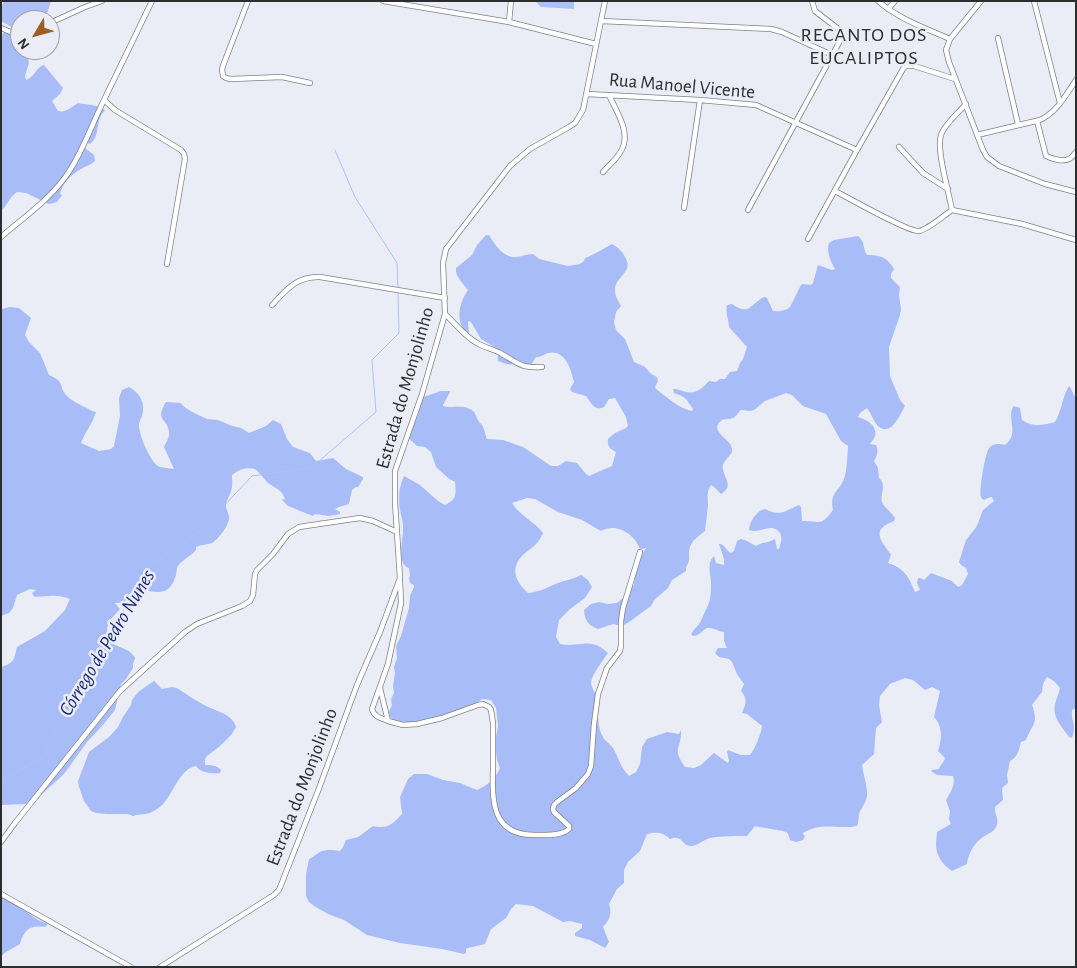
<!DOCTYPE html>
<meta charset="utf-8">
<style>
body{margin:0}
#map{position:relative;width:1077px;height:968px;overflow:hidden;background:#eaedf5;font-family:"Alegreya Sans",sans-serif}
canvas{display:block}
.frame{position:absolute;inset:0;border:2px solid #2b2d2f;pointer-events:none}
.north{position:absolute;left:10px;top:10px;width:50px;height:50px;box-sizing:border-box;background:#eaedf5;border:1px solid #9ea0a6;border-radius:50%;rotate:233deg;font-size:14px;font-weight:700;line-height:20px;text-align:center;color:#2b2d2f}
.north::after{content:'';display:block;margin:auto;width:18px;height:22px;background:#9c5e24;clip-path:polygon(50% 0,100% 100%,50% 72%,0 100%)}
</style>
<div id="map">
<canvas width="1077" height="968"></canvas>
<div class="frame"></div>
<div class="north">N</div>
</div>
<script>
const ctx = document.querySelector('canvas').getContext('2d');
ctx.lineJoin = 'round';
function fillPath(path, color) { ctx.fillStyle = color; ctx.fill(path, 'evenodd'); }
function stroke(path, color, width, dash) { ctx.strokeStyle = color; ctx.lineWidth = width; ctx.lineCap = dash ? 'butt' : 'round'; ctx.setLineDash(dash || []); ctx.stroke(path); }
function write(font, color, halo, rows, align = 'center') {
  ctx.font = font + ' "Alegreya Sans",sans-serif'; ctx.lineWidth = 5; ctx.setLineDash([]); ctx.textBaseline = 'middle'; ctx.strokeStyle = halo; ctx.fillStyle = color; for (const [text, x, y, turn = 0] of rows) {
    ctx.save(); ctx.translate(x, y); ctx.rotate((+turn || 0) * Math.PI / 180); ctx.textAlign = isNaN(turn) ? turn : align; if (halo) ctx.strokeText(text, 0, 0); ctx.fillText(text, 0, 0); ctx.restore();
  }
}
fillPath(new Path2D(`
 M8,28L20,38V50H26L29,63L25,76L26,80C35,77 36,67 44,65L63,88L60,94L52,101L58,111C65,113 72,107 78,103C86,105 98,104 105,110C102,114 100,117 99,121C97,130 97,139 90,144L84,142L86,149L94,155L95,161C91,165 86,166 81,169C72,174 62,183 60,194L62,195L57,202L49,204L26,193L17,192C9,198 8,204 1,211V36Z
 M486,235H489C494,243 501,255 512,257C519,258 526,254 533,254L539,259L568,266L580,264L584,261L585,258C594,255 604,248 612,244C619,248 623,252 626,259C633,273 614,277 615,291C615,296 619,302 621,306L616,312L614,322L616,330L625,339L634,362L645,367L651,374L657,377L658,381L655,387L656,389C667,397 679,409 692,411L693,409C687,400 685,396 674,393L673,389C679,389 681,391 686,392C696,394 703,388 709,381L716,382L720,379H725L730,372L737,371L740,363L743,359L747,347L729,327C729,320 725,312 727,305L732,304C750,316 749,305 764,297L767,298L773,311C778,312 786,311 790,307L801,285L803,284L811,285L813,283L818,265L832,270L835,269C831,262 826,252 829,243L834,240L858,236C866,243 862,247 867,255C880,255 887,257 894,269L891,274V278L900,287L899,295L901,309L900,315L889,347L890,376L900,400L905,406C900,415 890,439 877,425C873,420 871,413 867,408L860,413L858,417C866,419 878,426 875,436C874,439 872,441 870,444L876,445C879,451 877,456 874,461L878,468L879,478C887,485 880,493 882,502C882,505 892,513 895,518L894,521C870,530 881,540 891,555L888,563C904,568 909,577 915,592L920,590L917,583L918,578H920L924,580L931,573L952,581L958,587L962,585L968,574L966,568L961,565L959,562L966,540L977,526L983,510L994,501L992,497L988,498L984,500C983,499 982,499 981,497C979,491 985,451 990,447C994,443 1000,444 1005,445C1021,433 1005,417 1014,406L1020,408L1022,420C1034,428 1042,425 1055,422C1062,411 1062,397 1069,386L1070,387L1076,399V708L1072,710C1071,722 1077,724 1072,738L1069,737C1062,727 1052,717 1055,704C1056,699 1059,694 1060,688L1054,681L1047,677L1043,684L1042,692L1032,705C1039,724 1032,724 1026,740L1021,742C1019,750 1018,757 1010,761L1007,775L1008,783L1002,788L1003,800L995,807C994,814 1000,820 996,827C994,832 987,834 983,837C974,843 968,854 967,864L952,871C943,865 936,856 936,844C936,840 937,836 937,832L951,824L949,819L950,811L946,800C950,793 956,785 953,776L937,775L931,771L932,770L939,769C941,764 944,762 945,758L938,751C942,740 943,726 934,717L940,691L932,687L925,690L913,680L905,678L890,684L880,696L879,705L882,722L876,728L874,754L862,765C863,774 868,787 867,796C866,803 861,808 859,814C858,819 859,822 857,826C837,830 823,821 803,833V834L805,836L803,840L796,842L790,840C789,837 789,834 786,832C782,830 762,828 755,826L747,836C735,836 721,836 710,838C703,840 697,846 691,846C681,846 683,834 670,839C662,832 657,832 647,834L640,851L628,862L624,870V883L617,889L609,904C612,914 610,919 603,927L609,942L605,948L590,940L575,936V933L582,928V924L570,921L563,922L533,906L516,904L511,909L506,918L491,929L485,944L468,948L466,949V953L464,954L442,949L400,943L367,935L344,920L328,914L314,906L309,902L306,896V874L309,859C314,857 316,854 320,852C326,849 334,850 340,851L343,847L346,840L358,837L373,826C387,829 392,825 402,814L400,797L408,779L414,774H427L443,780L460,783L477,790C488,785 495,779 500,768L497,760L495,743L498,726L496,708L491,700L482,699L475,704L439,720L430,718L417,723L396,721L391,718L389,712L392,705L391,699L394,693L393,686L395,673L394,667L397,658L396,646L401,636L409,608L410,596L414,587V585L410,583L409,578L410,576L409,568C395,564 404,538 403,527C403,523 402,519 401,515C398,501 398,489 404,476L420,485L438,501L445,505C457,499 456,495 455,482L448,478L436,467L431,452L425,447L417,446L405,435C417,422 419,416 421,398L441,391H450V392L443,405V406C450,408 457,406 464,407C475,410 474,412 478,420C479,423 482,424 483,427C485,431 485,435 487,439L503,440L523,447L551,466H558L566,461L577,463L586,474L589,476L612,466L616,452C610,449 607,446 608,439L615,433L626,428L628,426L626,417L615,398L609,399L604,407C594,412 591,402 586,396L572,392L570,389L574,382C571,369 565,349 548,353C543,355 541,357 536,357L531,365L516,362C510,367 505,363 498,361C497,356 500,353 498,349L481,339L471,322L469,321L468,322L469,335C454,323 459,303 468,290C463,283 455,277 456,268L472,255L477,245ZM786,393L792,395L803,406L826,414L841,441L848,446V449C847,457 847,474 843,481C837,494 830,492 833,510C820,528 820,520 802,521L801,507L799,505C784,511 781,517 765,509C756,511 750,521 749,530C759,534 769,524 777,530C784,535 781,542 779,549H777L775,539C768,543 762,542 756,546L747,541L741,539L737,541L734,551L731,553C726,551 726,546 721,544H719L724,559V565L716,563L714,556C706,564 711,573 711,583C711,588 711,594 710,599C710,602 702,618 701,621C698,626 694,629 691,634L693,636C702,635 701,630 707,628C713,627 718,632 724,632V641L727,648H718L715,653L719,657L729,659L732,662L737,674L744,684L741,691C748,700 746,703 742,713L747,714L762,726C762,732 754,751 750,755H741L728,750L727,752L729,761L728,763L714,753L701,765L694,768L685,767C671,747 682,749 681,730L679,734L667,732L647,739L642,747L640,764L636,772L629,776C620,767 619,758 613,748C610,744 605,741 603,737C597,728 597,708 599,697C595,693 591,688 591,682C592,675 603,660 608,653C589,636 581,648 560,644L556,637L559,620L570,609L585,598L592,587L588,580L581,575C574,579 566,580 558,583C548,587 540,592 528,593C517,583 509,570 522,556C531,547 537,547 543,533C534,521 520,516 512,503L527,498L535,499L558,512L582,520L601,531C616,522 635,534 640,549L646,548L643,553L636,559L634,585L624,597L617,603L608,604L599,602L591,604L584,610C585,621 588,625 598,629L613,624L622,626L629,622L651,606L655,599L668,588L672,580L686,571V567C692,559 687,554 690,547C693,539 699,536 705,531C706,523 707,514 708,505C708,498 706,492 711,485L713,486L721,494C736,485 721,476 723,465C724,461 730,456 732,452C732,448 732,448 730,444C726,438 710,429 721,421C724,418 729,420 733,418C736,417 738,412 741,410L750,411L754,410L765,401Z
 M10,307L19,308L31,318L25,335L29,342L40,353L49,375C66,382 58,387 67,396C74,403 84,406 92,411L96,412C93,423 85,432 81,443L99,451L111,449L114,446L120,416L119,398L122,390L129,387C140,393 146,403 142,416C141,418 139,422 139,424C138,433 150,461 158,466C162,468 169,468 174,469L164,447C166,442 170,437 169,432C168,418 154,421 166,402L180,403L186,408L194,413L207,419L218,420L232,426L241,428L249,433L266,426L273,420L281,424L287,439L293,447L310,453L316,461L333,458L346,469L363,477V479L358,487H356L352,490L349,504L339,507L335,509L340,512V514L329,516L315,514L313,516L288,506L282,500L285,499C282,489 274,488 267,482C263,478 260,473 255,469C245,467 240,469 232,475C232,480 233,486 231,491C230,496 226,500 226,506C226,510 229,513 229,517C230,524 218,540 212,543C207,545 202,544 196,547V550C191,556 182,560 178,566C176,569 177,574 175,578C169,595 159,593 143,590L133,602L115,603L120,609L111,619L107,628L108,636L113,644L129,651L134,656L135,658L133,664V668L126,679L121,684L115,710L102,726L87,742L64,774L42,794L33,801L26,804L1,805V667C14,663 14,660 17,647L45,631L65,610L70,599C59,594 47,596 35,597L33,595L32,593L36,590L30,589L17,595L13,608L9,613L1,616V309Z
 M154,681L162,689L172,687L177,688C186,694 195,700 204,705C215,711 232,713 236,727L232,734L220,746L207,756L205,759V765C211,765 216,765 221,770L220,773C211,774 201,773 196,766C180,768 172,796 162,805C158,809 150,814 144,814C139,815 138,814 133,816L128,814H107L96,813L91,811L84,801L79,787L78,781L89,752L109,737L118,727L123,717L131,705L132,700L138,692Z
 M1,894L38,920L48,924L45,927C30,925 24,929 20,944L6,952L1,956Z`), '#a8bcf7');
fillPath(new Path2D(`
 M4,1H51L47,14L40,20H20V32L1,21V8Z
 M535,1H574V9L541,7Z`), '#acc1fc');
stroke(new Path2D(`
 M335,150L355,197L397,263L398,289
 M1,781L43,757L89,668L150,566L200,531L252,476L311,468L376,412L372,360L399,333L398,293`), '#acc1fc', 1);
const street = new Path2D(`
 M152,1L104,100L115,110L181,150L184,154L185,159L167,264
 M248,1L224,63L222,69L223,76L226,78L231,79L282,77L310,83
 M383,1L509,22L596,44
 M878,1C899,19 925,28 950,39L981,1
 M1034,1L1060,103
 M888,9L895,1
 M602,21L771,29L782,32L832,55
 M509,22L511,1
 M50,23L85,7L102,1
 M1,28L13,33L20,34
 M998,38L1018,124
 M950,39L946,50L949,62L983,150L987,157L999,166L1045,184L1076,192
 M587,94L700,100L756,105L857,150
 M1037,121L1046,156C1052,159 1063,162 1069,159C1072,158 1074,154 1076,152
 M977,135L1040,120C1057,112 1066,95 1076,80
 M899,147L923,173L948,189
 M603,172C609,165 617,159 621,151C632,133 616,111 609,95
 M835,191C847,197 910,233 919,231C929,229 943,216 952,210
 M684,208L700,100
 M748,210L841,39L842,35L841,31L815,11L812,1
 M952,210L1022,224L1076,240
 M952,210C949,193 936,149 941,135C944,125 959,112 966,104
 M1,237C23,218 49,200 66,176C82,154 92,124 104,100
 M808,239L857,150L903,69L906,66H914L955,79
 M272,305C286,290 297,276 320,277L445,298
 M445,314C455,323 464,336 477,343C485,348 494,349 502,354C519,364 521,368 542,367
 M380,688L388,721L403,725L417,724L442,718L478,705L483,704L489,707L491,710L493,723C493,738 493,754 493,769C492,802 492,836 536,835C545,835 562,836 569,829V826L554,812L553,809L554,805L557,802L576,788L588,774L591,766L594,724L598,694L607,668L620,651L621,645V621L623,608L640,552
 M388,721C381,718 374,717 372,709L388,664L401,603L400,581
 M1,842L15,823L120,691L185,632L197,624L242,606L250,601L253,595L255,574L257,570L273,554L288,534L299,527L360,518L373,521L397,532
 M1,894L131,967
 M160,967L274,895L279,890L318,791L357,685L380,632L400,578L395,502V471L422,394L445,314L443,263L446,249L510,166L530,149L569,127L575,123L583,110L605,1`);
stroke(street, '#7e8188', 6);
stroke(street, '#fff', 4.5);
write('19px', '#2b2d2f', '#eaedf5', [
 ["Rua Manoel Vicente",682,86,5],
 ["Estrada do Monjolinho",405,388,-74],
 ["Estrada do Monjolinho",302,787,-69]
]);
ctx.letterSpacing = '1px';
write('20px', '#2b2d2f', '#eaedf5', [
 ["RECANTO DOS",864,35],
 ["EUCALIPTOS",864,58]
]);
ctx.letterSpacing = '0px';
write('italic 20px', '#1b297a', '#eaedf5', [
 ["Córrego de Pedro Nunes",107,643,-59]
]);
</script>
